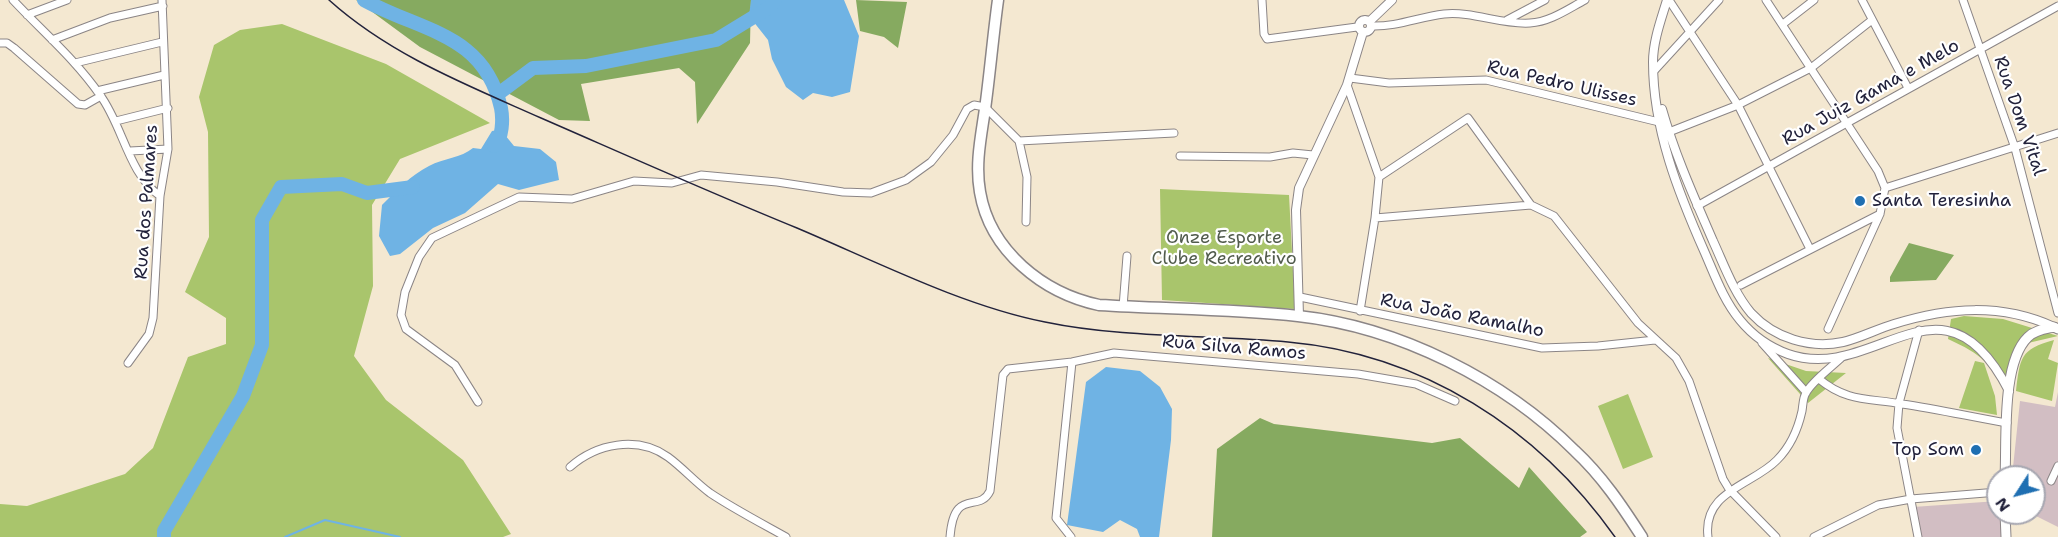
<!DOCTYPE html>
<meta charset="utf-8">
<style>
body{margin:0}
#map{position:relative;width:2058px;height:537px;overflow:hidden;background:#f4e8d1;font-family:"Shantell Sans",sans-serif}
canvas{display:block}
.north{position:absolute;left:1986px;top:465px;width:60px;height:60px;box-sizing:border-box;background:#fff;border:2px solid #a7a7b1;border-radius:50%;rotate:234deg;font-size:16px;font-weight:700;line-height:24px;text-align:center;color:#22223b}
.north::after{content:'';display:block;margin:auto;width:21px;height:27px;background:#1f6fb2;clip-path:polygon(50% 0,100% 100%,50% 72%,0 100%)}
</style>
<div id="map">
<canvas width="2058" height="537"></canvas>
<div class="north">N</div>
</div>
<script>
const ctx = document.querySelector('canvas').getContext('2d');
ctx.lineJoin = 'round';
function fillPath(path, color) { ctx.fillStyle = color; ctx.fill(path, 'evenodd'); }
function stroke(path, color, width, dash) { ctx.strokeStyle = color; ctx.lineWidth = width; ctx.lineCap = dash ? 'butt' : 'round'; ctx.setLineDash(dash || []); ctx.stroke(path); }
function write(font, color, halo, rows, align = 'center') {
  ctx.font = font + ' "Shantell Sans",sans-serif'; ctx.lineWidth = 4.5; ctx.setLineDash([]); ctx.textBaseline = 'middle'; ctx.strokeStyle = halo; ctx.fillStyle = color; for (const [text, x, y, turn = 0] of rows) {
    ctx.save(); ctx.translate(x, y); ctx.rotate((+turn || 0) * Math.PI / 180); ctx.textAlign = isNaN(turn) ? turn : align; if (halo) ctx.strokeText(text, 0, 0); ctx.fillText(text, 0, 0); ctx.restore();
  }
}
fillPath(new Path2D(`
 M2058,392V527L2030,513H2034V477H2012L2020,401L2055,407Z
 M1998,501V513H2006L2008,537H1918L1913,507Z`), '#d2bec3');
fillPath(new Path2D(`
 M282,24L386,64L490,123L400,159L372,205L373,286L354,356L386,400L463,460L511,534L503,537H0V504L27,506L125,474L153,448L188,357L226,344V318L185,292L209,237L208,132L199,97L214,45L240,30Z
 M1160,189L1289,195L1295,309L1162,300Z
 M1964,316L2003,319L2058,336L2028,343L2019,356L2010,394C1989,363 1983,355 1948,339L1951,319Z
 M2054,340L2048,359L2058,363L2052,401L2016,391C2020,358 2020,349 2054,340Z
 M1768,358L1806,371L1846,373L1808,403Z
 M1975,361L1984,363L1995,396L1997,415L1959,408Z
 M1628,394L1653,457L1623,469L1598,406Z`), '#a9c56c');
fillPath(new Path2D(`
 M356,0H751L750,43L697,124L695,82L679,68L581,84L590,121L559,120L420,47Z
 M856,0L907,2L898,48L884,37L860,31Z
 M1909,243L1954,255L1936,280L1890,282V277Z
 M1260,418L1274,424L1432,443L1460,438L1519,488L1529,467L1587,532L1580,537H1212L1217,449Z`), '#86aa60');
fillPath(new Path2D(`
 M751,0H844L859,36L850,92L832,97L813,93L803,100L786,87L772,59L768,40L749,16Z
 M505,129V135L514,146L540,149L556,162L559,180L519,190L498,184L465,213L433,228L400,254L390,256L379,236L382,205C396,191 411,175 429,166C444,158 461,158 473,148L481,149L492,131Z
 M1106,367L1140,371L1160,387L1172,409L1171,440L1159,537H1140L1137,529L1120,520L1103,532L1067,525L1086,382Z`), '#6fb3e4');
stroke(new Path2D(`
 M285,537L325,520L400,537`), '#6fb3e4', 2);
stroke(new Path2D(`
 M364,0C422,32 484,33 501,108C503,118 503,139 494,146
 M498,94L533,68L586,66L716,40L770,7L775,0
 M164,537V531L243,396L262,345V220L281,187L342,184L367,193L413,187`), '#6fb3e4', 14);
const minor = new Path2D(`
 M13,0C42,31 75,59 100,95C123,126 128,173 160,196
 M1262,0L1264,34L1267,39L1357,27
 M1669,0L1738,105L1810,249
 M1766,0L1878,171L1885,188
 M1862,0L1908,88
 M1963,0L2015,148L2058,313
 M27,15L67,0
 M1507,20L1545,0
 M1783,24L1814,0
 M1371,26C1397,27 1419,17 1444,14C1473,11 1501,25 1530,23C1550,22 1568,9 1585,0
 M52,40L110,18L163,6
 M0,43H7L14,48L78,104L85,105L101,96
 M75,63L162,42
 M1654,71L1719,0
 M1350,78L1389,83L1486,80L1659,122
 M1347,85L1379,177L1375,218L1360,311
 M97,91L164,75
 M116,121L168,108
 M1669,132L1738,105L1811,68L1872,20
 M1019,141L1174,133
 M130,151L168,149
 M1180,156L1270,157L1293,153L1313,155
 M1379,177L1468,118L1531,205L1554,216L1638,323L1676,358L1689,381L1723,479L1729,489L1776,537
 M1885,188L2058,133
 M1697,206L2058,6
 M1375,218L1531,205
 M1741,285L1880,214
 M1300,297L1542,348L1598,346L1655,340
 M1123,307L1127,256
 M1828,329L1880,214L1885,188
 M1762,343L1806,392
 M128,363L149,334L153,318L160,196L168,149L162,0
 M1819,379C1847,402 1868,398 1902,404C1937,409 1972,417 2007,423
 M478,402L455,365L406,329L401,315L405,292L419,257L432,238L519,197L572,199L634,181L672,183L701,175L777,182L843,192L871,193L906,180L931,162L953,135L967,109L974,105L985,107L1019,141L1027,177L1026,222
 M570,467C596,444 637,435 668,457C683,468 695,482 710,493C734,509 761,523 786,537
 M2051,481L2058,466
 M950,537C954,486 979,514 990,491L1003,375L1008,369L1072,362L1114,353L1125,354L1358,374L1416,384L1455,401
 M1071,537L1056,518L1072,362
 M1708,537C1702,491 1753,485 1777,460C1791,446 1798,429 1802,411C1803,405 1803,397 1806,393C1811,382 1833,366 1842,357
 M1814,537L1878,505L1911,499L1998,492
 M1918,537L1897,428L1899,403L1919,330`);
const tertiary = new Path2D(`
 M1667,0C1661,20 1653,41 1653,62C1653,129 1678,192 1705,253C1715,276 1724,301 1740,320C1753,336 1769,347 1788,354C1875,385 1942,260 2009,391
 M1359 26a6 6 0 1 1 12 0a6 6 0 1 1-12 0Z
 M1370,21L1392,0
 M1662,109C1675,155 1694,197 1713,241C1724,265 1734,293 1751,313C1774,338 1810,349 1843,342C1860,338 1877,329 1894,324C1949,307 2001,303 2054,327
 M1299,316L1296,210L1299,188L1347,85L1363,32`);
const secondary = new Path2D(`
 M2005,477C2007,441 2001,363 2028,337C2035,330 2045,329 2054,327L2058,329
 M2005,513L2006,537`);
const primary = new Path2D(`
 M998,0C993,36 990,73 985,109C981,137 975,164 980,192C990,251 1043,293 1099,305C1165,309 1232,309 1298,316C1399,327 1504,380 1575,451C1602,476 1622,506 1642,537`);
stroke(minor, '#8b8586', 9);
stroke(tertiary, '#8b8586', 10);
stroke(secondary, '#8b8586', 11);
stroke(primary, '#8b8586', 13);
stroke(minor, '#fff', 7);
stroke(tertiary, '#fff', 8);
stroke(secondary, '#fff', 9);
stroke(primary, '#fff', 10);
stroke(new Path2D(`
 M329,0C390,55 467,85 541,118C626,155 711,193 797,228C875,261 963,306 1045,322C1121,338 1210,335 1288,342C1422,354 1538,428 1615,537`), '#22223b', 1.5);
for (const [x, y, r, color] of [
 [1860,201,6,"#1f6fb2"],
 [1976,450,6,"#1f6fb2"]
]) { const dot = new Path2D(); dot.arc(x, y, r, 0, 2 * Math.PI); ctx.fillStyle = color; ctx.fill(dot); stroke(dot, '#fff', 2); }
write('18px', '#22223b', '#fff', [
 ["Rua Pedro Ulisses",1562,84,13],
 ["Rua Juiz Gama e Melo",1871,93,-29],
 ["Rua Dom Vital",2019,116,71],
 ["Rua dos Palmares",147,202,-86],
 ["Rua João Ramalho",1462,316,11],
 ["Rua Silva Ramos",1234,348,5]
]);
write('18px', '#22223b', '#fff', [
 ["Santa Teresinha",1872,201],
 ["Top Som",1964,450,"right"]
], 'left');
write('18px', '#515b4c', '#fff', [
 ["Onze Esporte",1224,238],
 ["Clube Recreativo",1224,259]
]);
</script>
